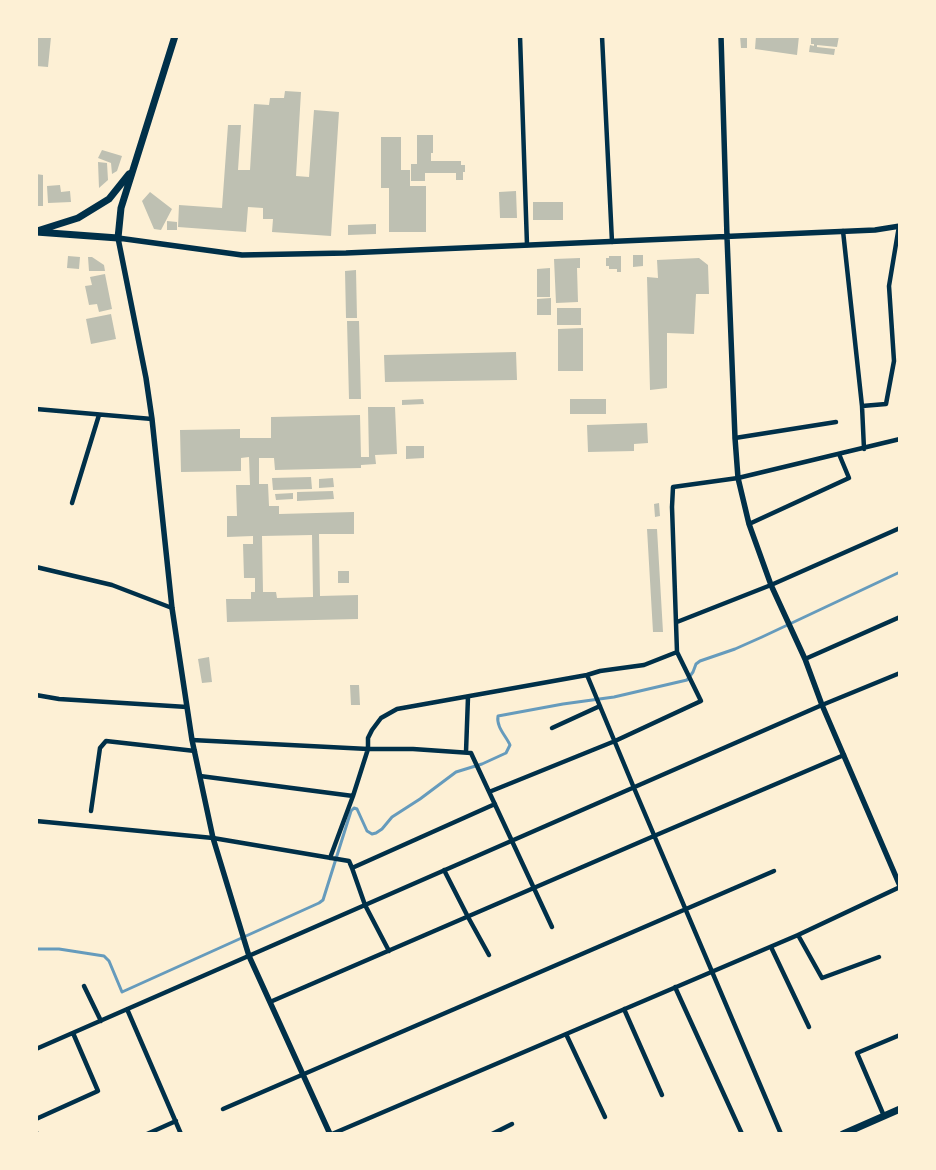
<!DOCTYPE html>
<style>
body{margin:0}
#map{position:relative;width:936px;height:1170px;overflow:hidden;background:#fdf0d5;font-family:Cabin,sans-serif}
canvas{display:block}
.frame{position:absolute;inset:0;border:38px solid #fdf0d5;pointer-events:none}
</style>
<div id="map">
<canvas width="936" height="1170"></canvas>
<div class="frame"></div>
</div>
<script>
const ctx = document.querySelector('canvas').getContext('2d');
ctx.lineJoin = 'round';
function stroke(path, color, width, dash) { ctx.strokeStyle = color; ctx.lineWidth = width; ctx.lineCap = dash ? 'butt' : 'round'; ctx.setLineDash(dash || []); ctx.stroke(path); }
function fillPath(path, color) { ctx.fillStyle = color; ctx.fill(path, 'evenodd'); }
stroke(new Path2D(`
 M36,949H59L104,956L109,961L122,992L319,903L323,900L351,811L354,808L357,809L367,831L372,834L376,833L382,829L392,817L420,799L456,772L482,764L506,753L510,745C506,736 496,727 498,716L563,704L614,697L687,680L693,672L696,664L700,661L735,649L762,637L900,572`), '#669bbc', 3);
fillPath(new Path2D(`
 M36,36L51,37L48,67L36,66Z
 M740,36H747V48H741Z
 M756,36H799L797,55L755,49Z
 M811,36H839L837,47L817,45V47L835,49L834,55L809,52L810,45L814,46V44H811Z
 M285,91L301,92L296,176L309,177L314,110L339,112L331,236L272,232L273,219H263V208L248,207L246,232L178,227L179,205L222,208L228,125H241L238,170H250L254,104L269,105L270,98H284Z
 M417,135H433V153H431V161H461V165H465V172H463V180H456V173H425V181H411V164H417Z
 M381,137H401V170H410V186H426V232H389V188H381Z
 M102,150L122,156L117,171L112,174L111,163L98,158Z
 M98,162L107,163L108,180L99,188Z
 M36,174L43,175V206H36Z
 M60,185L61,192L70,191L71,202L48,203L47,186Z
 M516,191L517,218H500L499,192Z
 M150,192L172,209L161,230L154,229L142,201Z
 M533,202H563V220H533Z
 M167,221L177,222V230H167Z
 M376,224V234L348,235V225Z
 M633,255H643V266L633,267Z
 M68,256L80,257L79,269L67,268Z
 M609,256H621V272H617V269H609V266H606V258H609Z
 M88,257H92L104,265L105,271H89Z
 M580,258V268H577L578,302L556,303L554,259Z
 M699,258L708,265L709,294H696L694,334L667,333V388L650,390L647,277L658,278L657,260Z
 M550,268V297H537V269Z
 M356,270L357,318H346L345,271Z
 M105,274L112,309L99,312L97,304L89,305L85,286L92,285L90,277Z
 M551,298V315H537V299Z
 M557,308H581V325H557Z
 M111,314L116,339L91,344L86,319Z
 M347,321H359L361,399H349Z
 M583,328V371H558V329Z
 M516,352L517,380L385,382L384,355Z
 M423,399L424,404L402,405V400Z
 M570,399H606V414H570Z
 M368,407H395L397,454L375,455L376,464L361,465V468L275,470L274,458H259V484H268L269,506H279V514L354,512V534H319L320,596L358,595V619L227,622L226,599H251V592H255V578H244L243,544H253V536L227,537V516H237L236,485H250L249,457L241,458V471L181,472L180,430L240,429V438H271V417L360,415L361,457H369ZM312,535L313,597L277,598L276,592H263L262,536Z
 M647,423L648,443L634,444V451L588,452L587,425Z
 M406,446H424V458L406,459Z
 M311,477L312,489L273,490L272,478Z
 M333,478L334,487L319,488V479Z
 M333,491L334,499L297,501V492Z
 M293,493V499L276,500L275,494Z
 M659,503L660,516L655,517L654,504Z
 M647,529H657L663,632H653Z
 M338,571H349V583H338Z
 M209,657L212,682L202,683L198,659Z
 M350,685H359L360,705H351Z`), '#bec0b2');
stroke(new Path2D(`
 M520,36L527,245
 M602,36L612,242
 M843,231L862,406L864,449
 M862,406L886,404L894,361L889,286L899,226
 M36,409L152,419
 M735,438L836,422
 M72,503L99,415
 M749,524L849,478L839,454
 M36,567L112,585L172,608
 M677,622L771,585L900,528
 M805,659L900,617
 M587,675L634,788L781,1134
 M36,695L59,699L187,707
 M552,728L600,706
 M192,740L368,749H413L471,753L552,927
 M466,752L468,697
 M200,776L353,796
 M489,792L615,741L701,701L677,652
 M91,811L100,748L106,741L195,751
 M36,821L213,838L349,861L352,868L365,905L389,951
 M330,858L353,796L368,749V738L372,730L381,718L397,709L587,675L600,671L644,665L677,652L672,507L673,487L738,478L900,439
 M352,868L495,804
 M444,870L468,917L489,955
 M798,935L822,978L879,957
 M771,947L809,1027
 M84,986L101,1021
 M675,987L742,1134
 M270,1002L654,836L844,755
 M127,1009L181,1134
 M624,1009L662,1095
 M566,1034L605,1117
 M36,1049L822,705L900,673
 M223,1109L774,871
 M884,1116L857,1053L900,1035
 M36,1119L98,1091L73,1033
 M36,1132L37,1134
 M147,1134L176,1121
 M332,1134L798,935L900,887
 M492,1134L512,1124`), '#003049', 4.5);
stroke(new Path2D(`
 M721,36L727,237L735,438L738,478L749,524L771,585L805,659L822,705L900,886
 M330,1134L249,956L213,838L192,740L172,608L152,419L146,378L118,238L242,255L346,253L875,230L900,226`), '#003049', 5.5);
stroke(new Path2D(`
 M37,231L78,218L109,199L129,174
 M36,232L118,238L121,208L175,36
 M843,1134L900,1109`), '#003049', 7);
</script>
